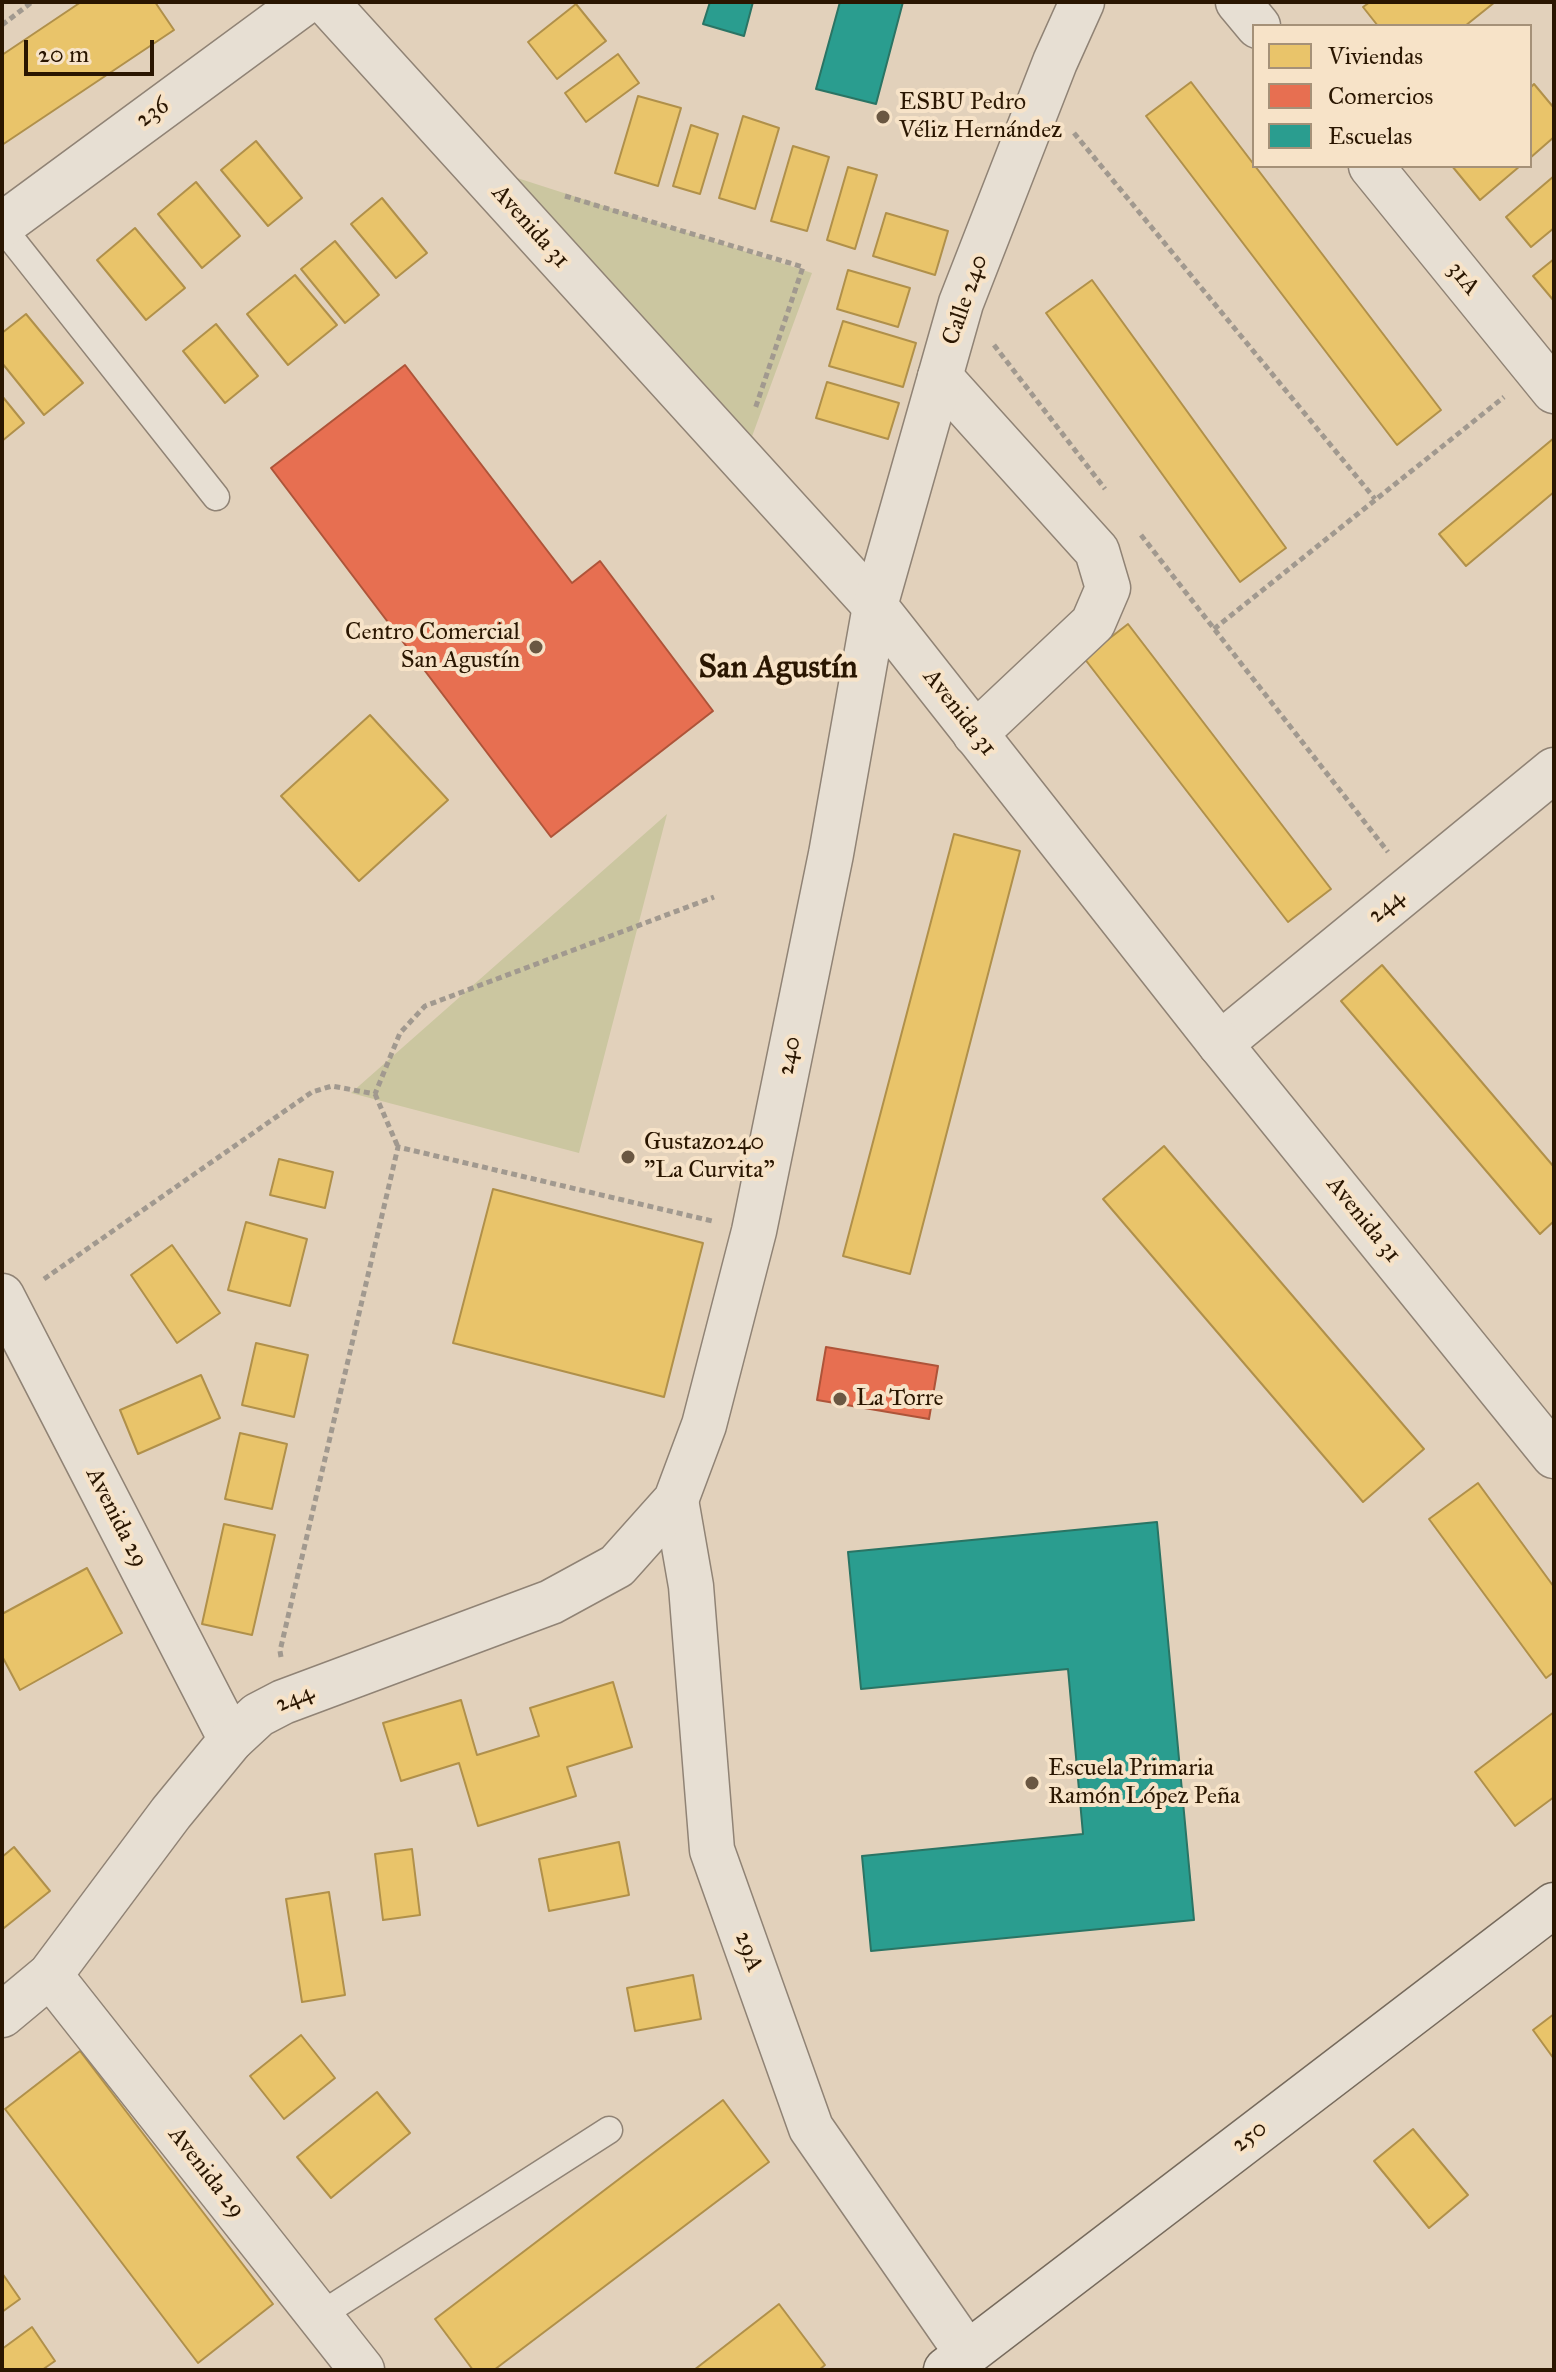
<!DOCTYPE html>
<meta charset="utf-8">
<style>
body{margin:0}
#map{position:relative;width:1556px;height:2372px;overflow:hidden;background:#e2d1bb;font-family:"IM FELL Great Primer",serif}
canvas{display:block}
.frame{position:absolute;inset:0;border:4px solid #2a1601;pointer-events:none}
.legend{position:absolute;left:1252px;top:24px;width:280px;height:144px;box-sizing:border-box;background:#f7e3c8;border:2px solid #a59178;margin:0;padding:10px 14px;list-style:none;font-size:24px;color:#2a1601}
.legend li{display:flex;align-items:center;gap:16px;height:40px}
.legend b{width:40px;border:2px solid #a59178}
.scale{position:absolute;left:24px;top:40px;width:130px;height:36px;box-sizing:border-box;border:4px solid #2a1601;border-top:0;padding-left:10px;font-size:24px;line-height:28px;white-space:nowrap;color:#2a1601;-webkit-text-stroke:6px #f7e3c8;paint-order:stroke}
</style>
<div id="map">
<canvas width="1556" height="2372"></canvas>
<div class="frame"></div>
<ul class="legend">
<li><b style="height:22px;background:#e9c46a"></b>Viviendas</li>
<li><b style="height:22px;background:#e76f51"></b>Comercios</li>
<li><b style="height:22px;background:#2a9d8f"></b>Escuelas</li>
</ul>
<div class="scale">20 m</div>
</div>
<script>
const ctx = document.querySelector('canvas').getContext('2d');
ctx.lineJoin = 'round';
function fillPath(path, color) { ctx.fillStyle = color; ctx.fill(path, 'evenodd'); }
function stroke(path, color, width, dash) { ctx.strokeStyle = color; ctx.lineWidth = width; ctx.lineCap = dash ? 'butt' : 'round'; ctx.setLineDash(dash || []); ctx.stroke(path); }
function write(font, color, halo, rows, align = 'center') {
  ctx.font = font + ' "IM FELL Great Primer",serif'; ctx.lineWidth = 8; ctx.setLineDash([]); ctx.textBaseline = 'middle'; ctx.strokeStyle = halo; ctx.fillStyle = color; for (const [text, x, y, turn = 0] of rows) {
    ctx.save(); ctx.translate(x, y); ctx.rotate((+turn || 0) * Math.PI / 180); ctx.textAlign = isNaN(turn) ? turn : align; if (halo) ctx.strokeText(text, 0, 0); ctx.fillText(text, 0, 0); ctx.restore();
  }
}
fillPath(new Path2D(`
 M480,166L812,273L747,450Z
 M667,814L579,1153L351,1093Z`), '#cbc6a0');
const homes = new Path2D(`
 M81,2H155L174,30L2,145V55Z
 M1370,2H1495L1465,26H1378L1363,7Z
 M576,4L606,41L557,79L528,42Z
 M618,54L639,83L586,122L565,93Z
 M1191,82L1441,410L1397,445L1146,116Z
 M1534,84L1554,108V137L1530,158V88Z
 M638,96L681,108L658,186L615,173Z
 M743,116L779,128L755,209L719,198Z
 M691,125L718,134L700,194L673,186Z
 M256,141L302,198L268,226L221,170Z
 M793,146L829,157L807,231L771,221Z
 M1452,166H1520L1480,200Z
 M848,167L877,175L855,249L827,240Z
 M1554,176V228L1531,247L1506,217Z
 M196,182L240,236L202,268L158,214Z
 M382,198L427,253L396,278L351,224Z
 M886,213L948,231L935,275L873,256Z
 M135,228L185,288L146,320L97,260Z
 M335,241L379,295L345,323L301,269Z
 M1554,259V301L1533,276Z
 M848,270L910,288L898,327L837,309Z
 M295,275L337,325L288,365L247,314Z
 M1092,280L1286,548L1240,582L1046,313Z
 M26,314L83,383L44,415L2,363V333Z
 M843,321L916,343L903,387L829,366Z
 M216,324L258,376L225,403L183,351Z
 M827,382L899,403L888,439L816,418Z
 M2,396L24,423L2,441Z
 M1554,438V492L1466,566L1439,534Z
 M1128,624L1331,889L1288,922L1084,658Z
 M370,715L448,800L359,881L281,796Z
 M954,834L1020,851L910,1274L843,1256Z
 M1382,965L1554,1167V1221L1540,1234L1341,1001Z
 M1164,1146L1424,1449L1363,1502L1103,1199Z
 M279,1159L333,1172L325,1208L270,1195Z
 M493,1189L703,1243L664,1397L453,1343Z
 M246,1222L307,1239L290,1306L228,1290Z
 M172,1245L220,1313L177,1343L131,1275Z
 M256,1343L308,1355L294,1417L242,1405Z
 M201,1375L220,1418L138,1454L120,1410Z
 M240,1433L287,1444L272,1509L225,1499Z
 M1478,1483L1554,1587V1672L1546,1678L1429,1519Z
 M224,1524L275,1535L252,1635L202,1624Z
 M87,1568L122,1633L20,1690L2,1656V1614Z
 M613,1682L632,1747L567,1767L576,1796L478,1826L459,1763L401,1781L383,1723L461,1700L477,1755L539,1736L530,1708Z
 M1554,1712V1797L1515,1826L1475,1772Z
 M619,1842L629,1895L549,1911L539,1859Z
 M14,1847L50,1891L4,1928L2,1925V1857Z
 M412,1849L420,1915L383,1920L375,1854Z
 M329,1892L345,1995L302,2002L286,1899Z
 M693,1975L701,2019L635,2031L627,1988Z
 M1554,2014V2059L1533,2030Z
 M301,2035L335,2078L284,2119L250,2076Z
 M80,2051L273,2304L198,2363L5,2109Z
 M377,2092L410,2133L331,2198L297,2157Z
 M723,2100L769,2162L494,2370H473L435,2319Z
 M1413,2129L1468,2195L1429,2228L1374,2161Z
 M2,2273L20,2299L2,2312Z
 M779,2304L825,2365L819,2370H694Z
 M32,2327L55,2361L42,2370H2V2349Z`);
fillPath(homes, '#e9c46a');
stroke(homes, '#b0904a', 2);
const shops = new Path2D(`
 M405,365L572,583L600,561L713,711L551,837L271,468Z
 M826,1347L938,1366L929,1419L817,1400Z`);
fillPath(shops, '#e76f51');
stroke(shops, '#ae5439', 2);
const schools = new Path2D(`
 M710,2H753L744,36L703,24Z
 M840,2H903L876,104L816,89Z
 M1157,1522L1194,1920L871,1951L862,1856L1083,1834L1068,1669L861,1689L848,1552Z`);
fillPath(schools, '#2a9d8f');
stroke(schools, '#2a7464', 2);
const service = new Path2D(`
 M2,227L216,497
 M319,2316L609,2130`);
const minor = new Path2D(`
 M326,2L875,606
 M1238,2L1258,26
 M1371,166L1554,391
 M2,225L305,2
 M940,377L1097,551L1108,588L1093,623L975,734
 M1220,1044L1554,770
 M2,1296L231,1740
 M676,1500L691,1586L712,1850L811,2128L967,2353
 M50,1975L362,2370`);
const tertiary = new Path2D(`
 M875,606L1220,1044L1554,1456
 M2,2015L50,1975L171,1813L231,1740L258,1715L283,1702L551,1602L617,1566L676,1500L704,1425L754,1231L831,854L875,606L961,303L1055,62L1082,2`);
const secondary = new Path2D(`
 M946,2370L1554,1905`);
stroke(service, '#908375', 29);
stroke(minor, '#908375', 47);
stroke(tertiary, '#908375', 47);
stroke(secondary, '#766a5c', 47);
stroke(new Path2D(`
 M2,25L32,2
 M1074,133L1375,499
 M565,196L803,267L755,409
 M994,345L1105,489
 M1141,535L1388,852
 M1214,629L1504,397
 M375,1094L398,1147
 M44,1279L312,1092L332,1086L375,1094L400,1033L425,1006L714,897
 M281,1657L280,1651L398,1147L712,1221`), '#a1998f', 5, [6, 4]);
stroke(service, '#e7dfd3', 26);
stroke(minor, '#e7dfd3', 44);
stroke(tertiary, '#e7dfd3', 44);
stroke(secondary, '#e7dfd3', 44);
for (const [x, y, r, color] of [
 [883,117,8,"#6a5742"],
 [536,647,8,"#6a5742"],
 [628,1157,8,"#6a5742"],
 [840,1399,8,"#6a5742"],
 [1032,1783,8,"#6a5742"]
]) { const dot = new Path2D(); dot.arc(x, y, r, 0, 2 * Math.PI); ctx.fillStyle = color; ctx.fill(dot); stroke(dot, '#f7e3c8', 3); }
write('24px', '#2a1601', '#f7e3c8', [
 ["ESBU Pedro",899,103],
 ["Véliz Hernández",899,131],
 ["Centro Comercial",520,633,"right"],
 ["San Agustín",520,661,"right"],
 ["Gustazo240",644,1143],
 ["\"La Curvita\"",644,1171],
 ["La Torre",856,1399],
 ["Escuela Primaria",1048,1769],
 ["Ramón López Peña",1048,1797]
], 'left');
write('24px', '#2a1601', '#f7e3c8', [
 ["236",153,113,-36],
 ["Avenida 31",530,227,48],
 ["31A",1463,279,51],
 ["Calle 240",966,300,-71],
 ["Avenida 31",959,713,52],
 ["244",1387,907,-39],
 ["240",790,1056,-79],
 ["Avenida 31",1363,1220,51],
 ["Avenida 29",116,1518,63],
 ["244",295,1699,-22],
 ["29A",748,1952,70],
 ["250",1250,2137,-37],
 ["Avenida 29",206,2173,52]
]);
write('bold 32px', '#2a1601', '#f7e3c8', [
 ["San Agustín",778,669]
]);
</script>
